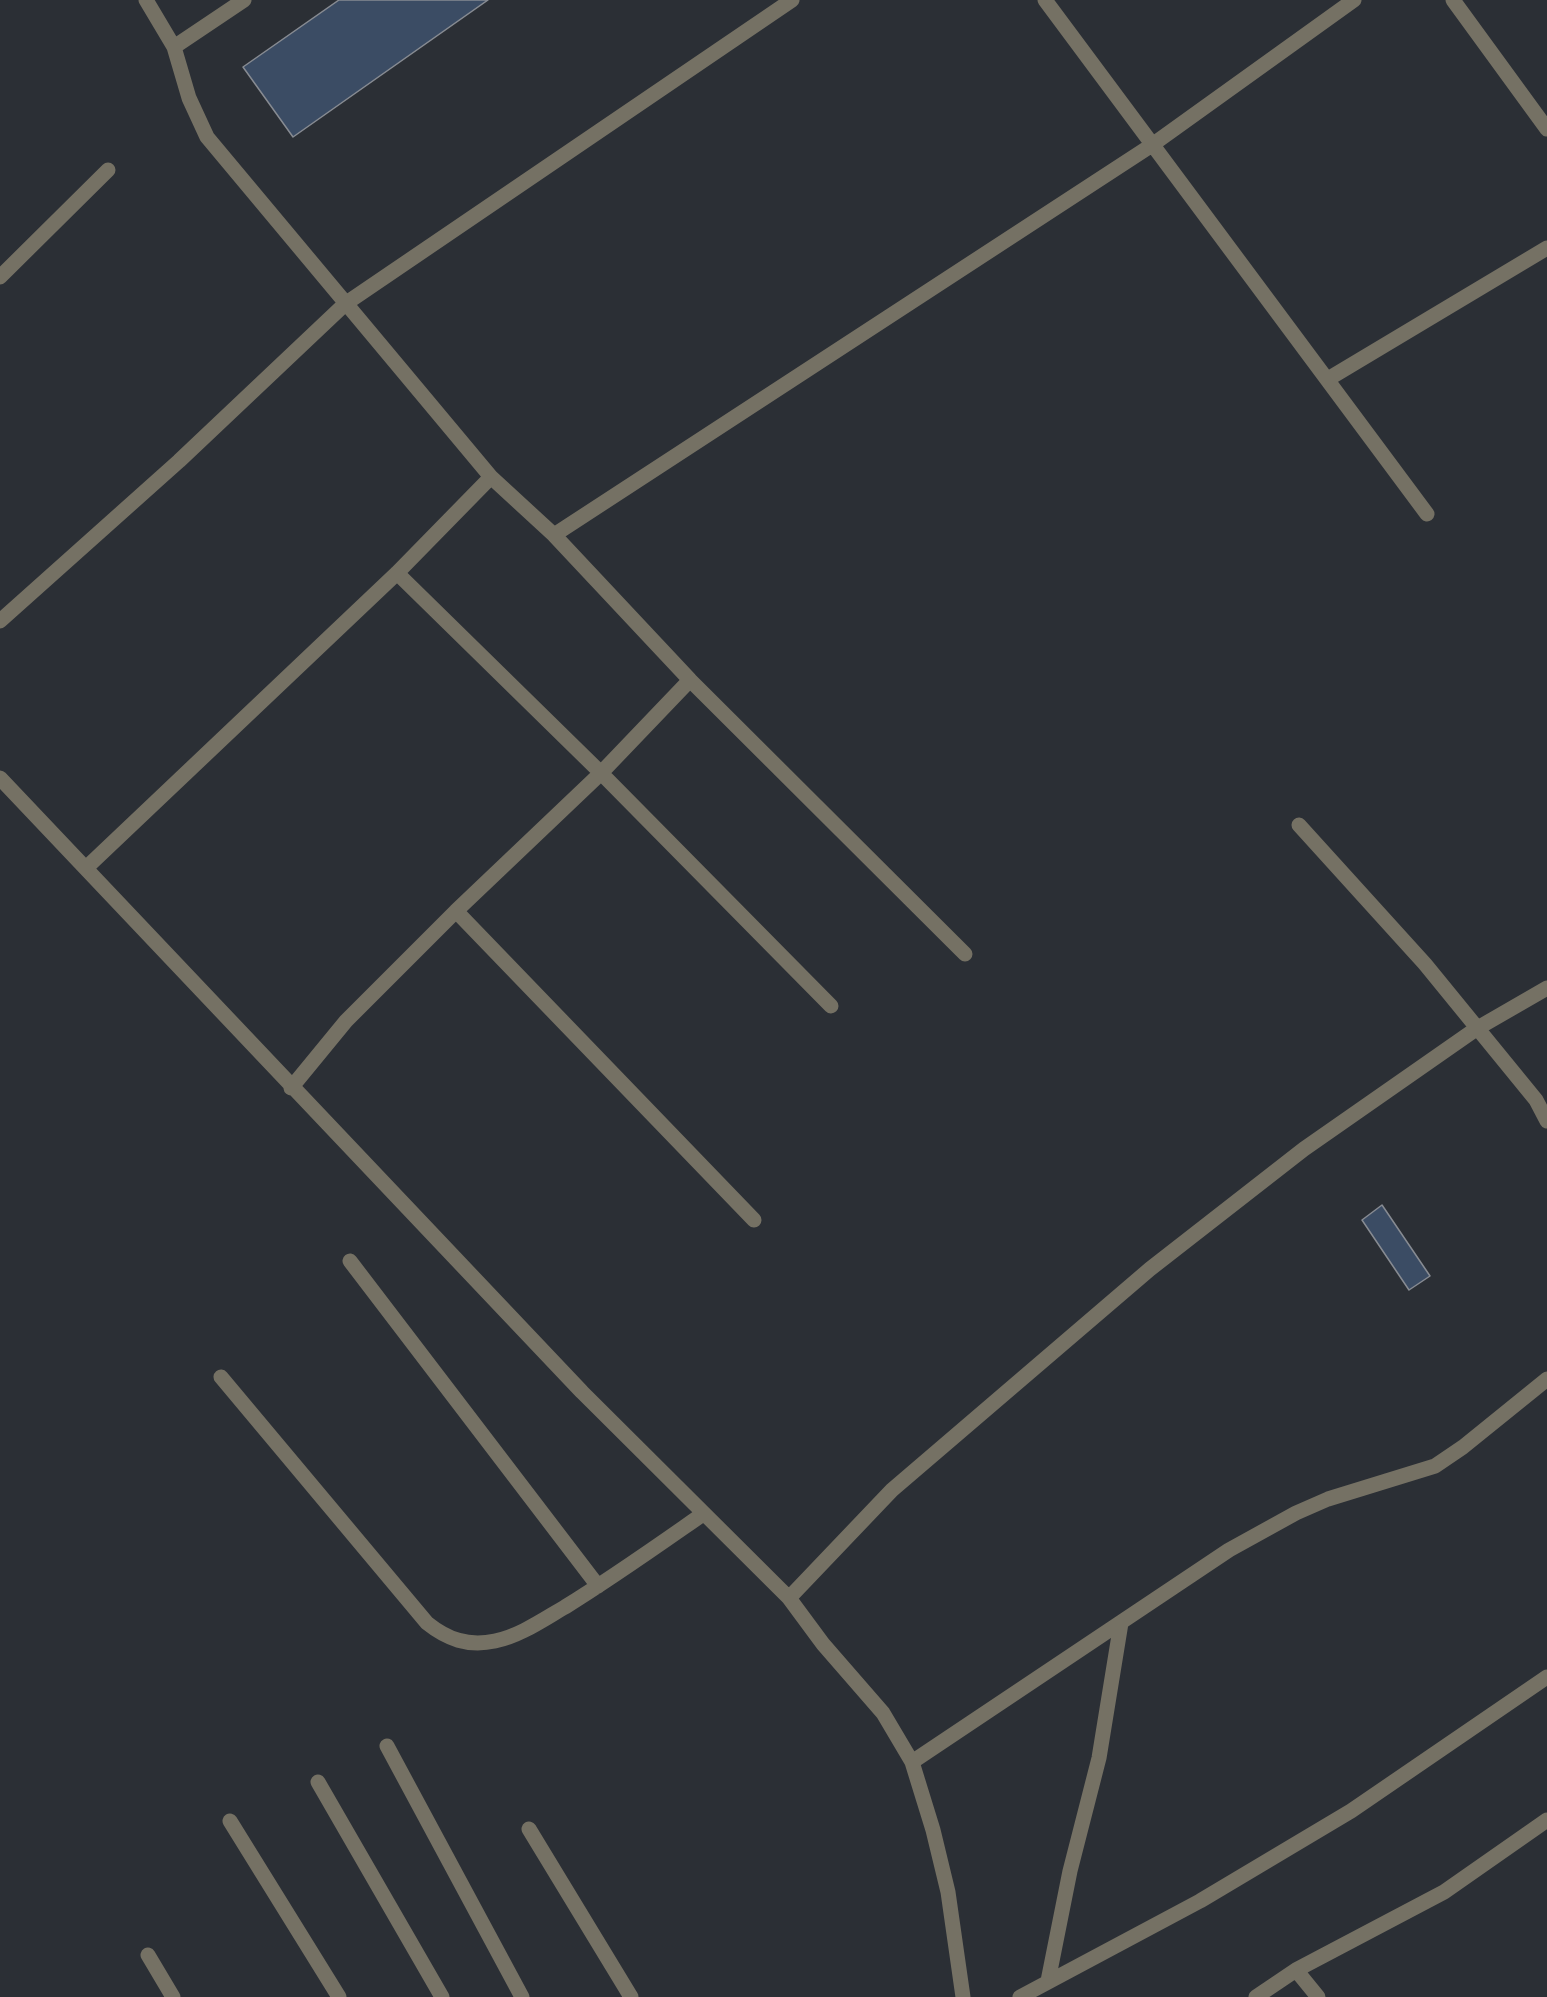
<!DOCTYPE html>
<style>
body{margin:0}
canvas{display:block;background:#2b2f35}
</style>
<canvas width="1547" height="1997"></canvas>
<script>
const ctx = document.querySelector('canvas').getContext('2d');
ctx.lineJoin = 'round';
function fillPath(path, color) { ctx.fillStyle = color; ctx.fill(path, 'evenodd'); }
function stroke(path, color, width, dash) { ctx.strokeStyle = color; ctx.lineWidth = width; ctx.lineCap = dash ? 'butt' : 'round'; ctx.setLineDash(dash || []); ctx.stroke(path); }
const building = new Path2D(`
 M339,0H488L293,137L243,67Z
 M1382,1205L1430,1276L1409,1290L1362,1220Z`);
fillPath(building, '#3b4c64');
stroke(building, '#878b92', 1.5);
stroke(new Path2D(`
 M146,0L174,47L189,98L207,137L491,477L554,535L690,680L965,954
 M1045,0L1427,514
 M1453,0L1547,129
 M174,47L244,0
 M0,277L108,170
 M1328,379L1547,248
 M554,535L1152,145L1354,0
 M397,573L601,773L831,1006
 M0,621L179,461L345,304L792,0
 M0,778L582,1392L789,1598L823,1644L883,1713L912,1762L933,1830L948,1892L963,1997
 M1299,825L1425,964L1536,1100L1547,1121
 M86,868L397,573L491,477
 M456,911L754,1220
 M291,1088L346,1021L456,911L601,773L690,680
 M350,1261L598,1586
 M221,1377L427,1623C447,1639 468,1647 495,1641C520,1636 544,1619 565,1607C612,1578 657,1546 703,1514
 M789,1598L892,1490L1150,1269L1304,1149L1476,1029L1547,988
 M387,1746L522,1997
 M912,1762L1229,1550L1296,1513L1328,1499L1435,1466L1463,1447L1547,1379
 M318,1782L442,1997
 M230,1821L339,1997
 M529,1829L631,1997
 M148,1955L173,1997
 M1296,1970L1318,1997
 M1048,1981L1070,1871L1099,1758L1121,1623
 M1020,1997L1200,1901L1351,1811L1547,1677
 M1256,1997L1296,1970L1444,1892L1547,1820`), '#757164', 15);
</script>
